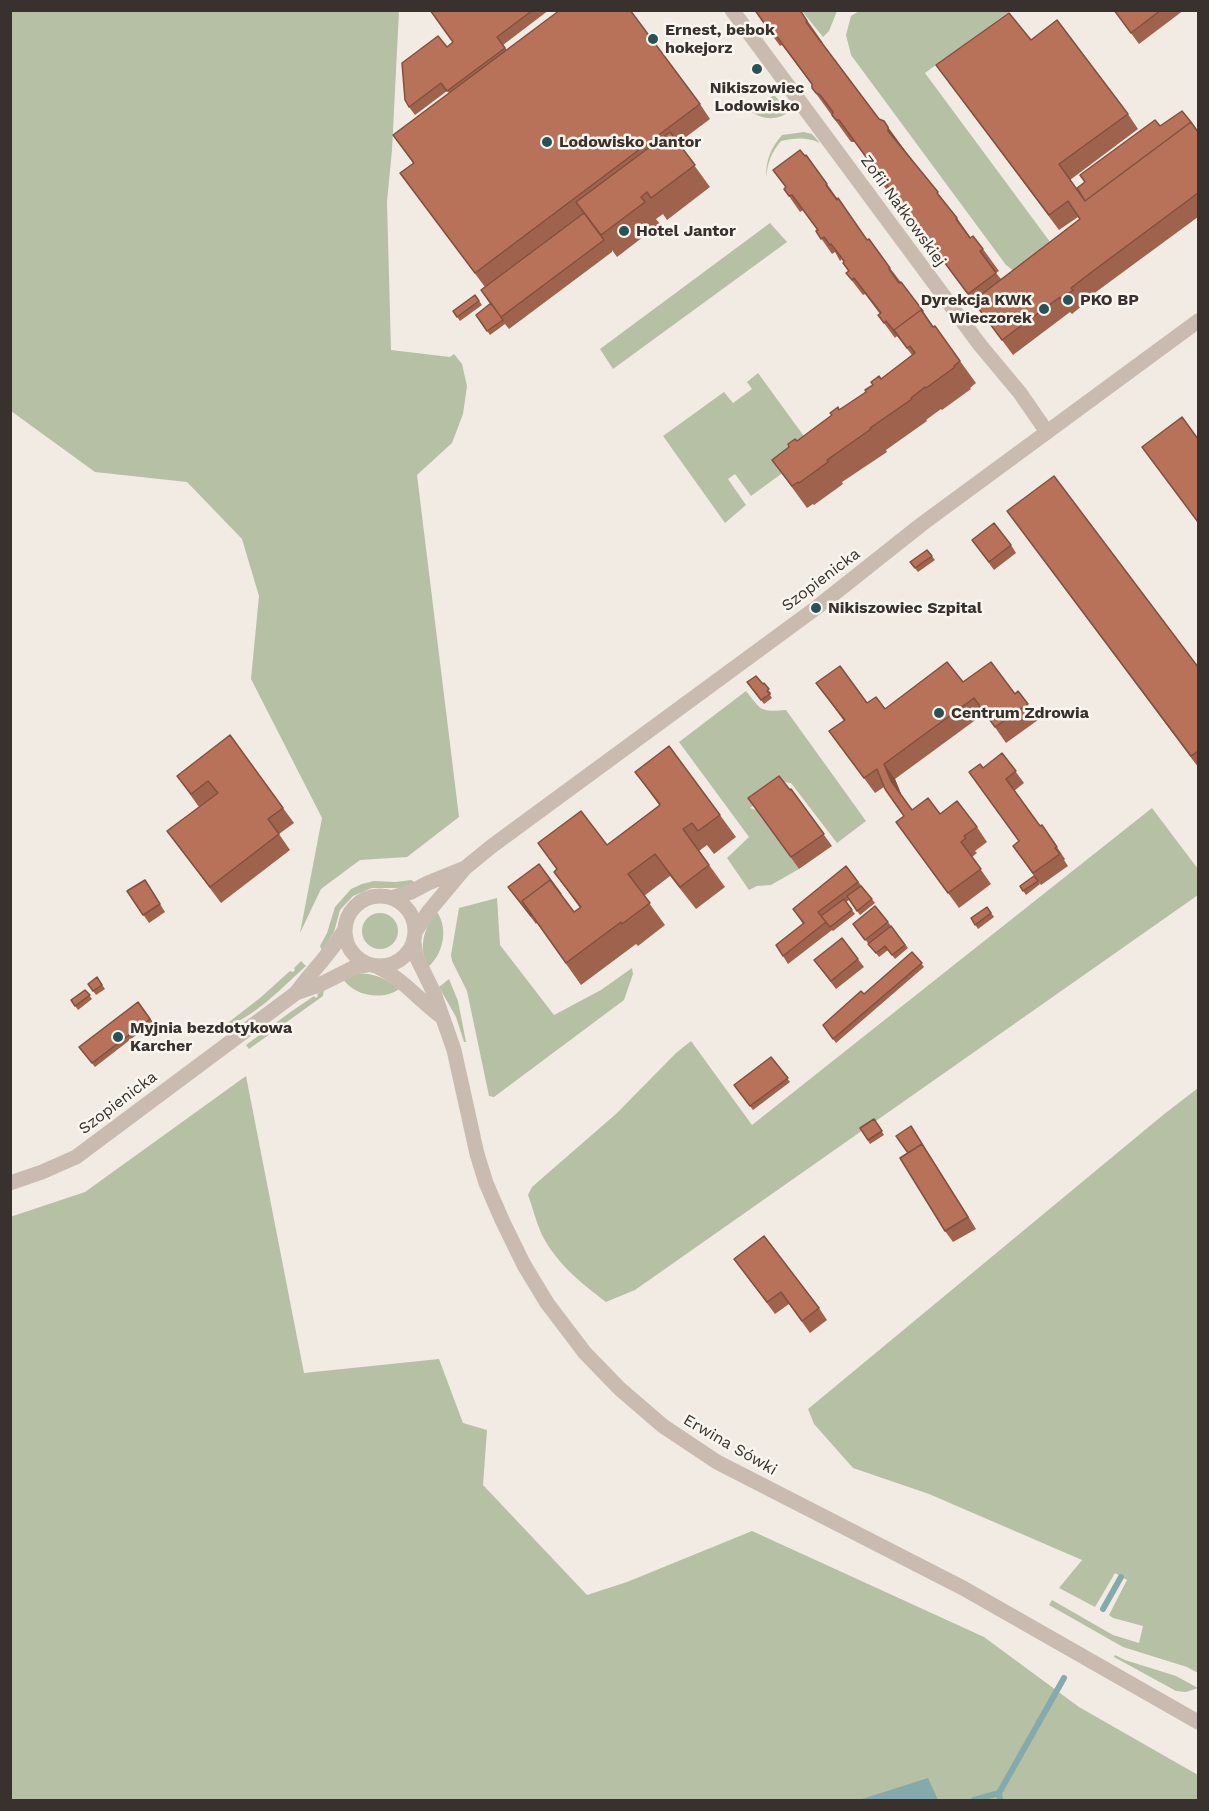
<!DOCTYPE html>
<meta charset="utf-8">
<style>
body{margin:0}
#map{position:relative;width:1209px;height:1811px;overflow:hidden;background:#f2ebe3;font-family:"Work Sans",sans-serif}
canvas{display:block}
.frame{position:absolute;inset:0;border:12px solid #39312d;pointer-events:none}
</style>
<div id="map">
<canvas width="1209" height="1811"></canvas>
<div class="frame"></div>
</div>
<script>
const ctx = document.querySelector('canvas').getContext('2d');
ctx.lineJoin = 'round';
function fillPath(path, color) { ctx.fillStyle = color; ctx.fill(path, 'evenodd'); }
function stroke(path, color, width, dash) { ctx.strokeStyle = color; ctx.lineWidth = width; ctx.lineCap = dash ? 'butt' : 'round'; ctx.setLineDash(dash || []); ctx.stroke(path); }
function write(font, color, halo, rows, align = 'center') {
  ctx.font = font + ' "Work Sans",sans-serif'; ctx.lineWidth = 5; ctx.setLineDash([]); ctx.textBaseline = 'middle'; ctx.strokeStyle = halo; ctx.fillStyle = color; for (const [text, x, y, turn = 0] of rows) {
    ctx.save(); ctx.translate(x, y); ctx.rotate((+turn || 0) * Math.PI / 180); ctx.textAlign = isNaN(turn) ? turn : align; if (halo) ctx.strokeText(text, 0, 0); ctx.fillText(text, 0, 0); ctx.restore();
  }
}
fillPath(new Path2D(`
 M11,10L399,11L392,150L387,202L391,350L450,357L454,354L462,364L467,386L463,414L452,443L417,475L459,817L407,857L360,860L321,889L300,933L322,818L251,679L259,596L242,539L187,482L95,472L11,411Z
 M802,11H837L829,31L823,37Z
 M859,11H1010L925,73L1056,250L1015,272L1006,265L851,55L846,35L851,16Z
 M774,95L789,111C779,121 761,120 751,111Z
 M804,132L812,134L820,143C806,137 795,138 781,141C771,153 768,162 766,177C766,159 771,148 782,135Z
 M770,223L787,242L613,369L600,349Z
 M758,373L814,450L751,496L735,474L728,479L746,505L725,523L663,436L724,392L733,403L752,389L747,382Z
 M746,691C762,711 760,712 786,710L866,821L837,843L791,783L783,782L750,808L756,810L799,869L771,885L757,886L749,890L727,858L749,837L679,742Z
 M1152,808L1198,869V895L635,1290L606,1302C581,1283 557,1264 542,1235C536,1222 533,1208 528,1195L532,1187L617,1113L676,1053L691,1041L752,1125Z
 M411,880L416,883L401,888H372L353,896L340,910L334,932L322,951L320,946L327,933L335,907L351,889L362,884L374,881L396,882Z
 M497,898L500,945L554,1015L601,990L632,968L633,974L624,1000L494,1097L489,1096L467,991L452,961L451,955L459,908Z
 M437,912C449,929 443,955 427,968C419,946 423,929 437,912Z
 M362 931a18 18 0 1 1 36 0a18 18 0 1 1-36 0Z
 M301,961L306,966C288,982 248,1024 225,1025L260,998L290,971L293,972L295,970L294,968Z
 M357,974C374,972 386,979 399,989C383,1001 354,996 343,979Z
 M449,979L458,1001L466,1042H464L456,1017L439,987Z
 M324,990L323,996L249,1049L246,1045L289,1013L314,996L316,998L318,996L317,994Z
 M246,1076L304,1373L439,1359L463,1423L487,1430L483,1485L587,1595L627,1582L752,1531L984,1637L1079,1707L1198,1775V1800H11L10,1217L85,1192Z
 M1198,1088V1673L1187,1667L1123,1647L1049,1605L1052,1600L1113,1635L1139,1643L1143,1626L1113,1618L1109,1615L1127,1580L1115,1573L1095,1607L1059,1588L1082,1560L929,1494L853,1468L814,1424L808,1409L1163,1115Z
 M1115,1655L1125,1660L1176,1676L1198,1688L1186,1692L1176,1691L1114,1657Z`), '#b6c0a4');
fillPath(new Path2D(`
 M928,1778L938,1800H859Z`), '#85aaac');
stroke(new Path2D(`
 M1103,1609L1121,1577
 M974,1800L999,1793
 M1000,1800L999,1793L1064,1678`), '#85aaac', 6);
stroke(new Path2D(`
 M732,10L980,345L1020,393L1047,432`), '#c9bbb0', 15);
stroke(new Path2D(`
 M345 931a35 35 0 1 1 70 0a35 35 0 1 1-70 0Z
 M391,898L411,892L428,883L465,868
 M415,932L429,911L465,868L492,846L816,608L922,524L1198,321
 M414,943L416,956L434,993L454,1050L477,1154L486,1183L502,1220L524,1265L547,1303L585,1353L620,1389L663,1426L717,1462L963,1588L1198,1722
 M378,967C403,979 420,1001 442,1017
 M296,993C312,971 332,952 345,929
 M10,1183L42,1172L76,1157L296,993L319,985L355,967L367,965`), '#c9bbb0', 15);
fillPath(new Path2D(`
 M430,10H549L503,45L507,50L700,104L710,119L678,143L710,187L667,220L663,214L656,219L660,224L617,257L612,250V252L509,329L505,324L490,335L476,315L490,304L481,290L485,287L400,173L413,163L393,135L449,93L447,91L415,115L409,107L447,47L453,42Z
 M754,10H800L823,43H822L879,119L904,149L957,218L971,238L983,249L999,271L996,273L1001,279L1080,219L1078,217L1059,230L936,65L1031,40L1128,114L1138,129L1070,180L1085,201L1160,126L1198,132V217L1100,289L1082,303L1083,305L1072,314L1070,312L1013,355L897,199L895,201L883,185L867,163L869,162L855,142H851L812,88V85L782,45L780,46Z
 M1114,10H1184L1139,44Z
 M773,170L827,184L867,240L890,268L923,311L933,326V327L960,361L976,383L970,388L971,389L942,410L941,409L926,420L927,421L886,450L887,452L842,482L843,484L814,505L813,504L807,508L772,460L839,410L866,392L881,379L912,355L897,336L895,338L878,315L880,314L865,294L863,295L846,273L848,271L842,259L840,261L835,252L832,254L816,231L817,230L803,210L800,212L784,189L786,187Z
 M475,295L482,305L460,321L453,311Z
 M1007,511L1198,667V767L1018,526Z
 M972,540L1011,545L1016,553L994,570Z
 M927,550L935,560L918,572L910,562Z
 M747,682L763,684L771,693L770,695L772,698L764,704Z
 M963,682L1015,694L1018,691L1038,720L1006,743L985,713L895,779L901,794L912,810L940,814L977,827L987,842L975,851L977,853L972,857L991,884L959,908L907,837L904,816L884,787L875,793L829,731L844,721L816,683L867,703L885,709Z
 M230,735L294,823L279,834L290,850L221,903L167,831L199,807L177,776Z
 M1002,753L1024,783L1014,791L1040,826L1042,825L1065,859L1064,860L1068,866L1041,885L1035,877L1040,884L1026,895L1020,886L1034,876L1013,846L1019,841L983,768Z
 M635,772L720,815L736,837L714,854L707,845L699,851L725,887L696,909L670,876L644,896L665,925L638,946L636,944L581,985L537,923L536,924L514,895L574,912L580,908L554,872L557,869L538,843L607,845L659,805Z
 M791,789L832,846L799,869L748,798L790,790Z
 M846,866L875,903L860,915L849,900L846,902L855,914L833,931L830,928L832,930L788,964L776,945L803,924L793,909Z
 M145,880L165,912L149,923L127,891Z
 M987,907L994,917L978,929L971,918Z
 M888,922L908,948L895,959L888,950L879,957L853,924Z
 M912,952L924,967L836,1043L823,1025L864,994Z
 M858,959L864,967L836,989L814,960Z
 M97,977L105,989L96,995L88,984Z
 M85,990L92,999L78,1010L71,1000Z
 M138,1002L153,1022L95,1067L79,1047Z
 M771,1057L790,1082L753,1110L734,1085Z
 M874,1119L884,1135L870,1144L860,1128Z
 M911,1126L976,1229L953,1242L945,1231L908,1153Z
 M734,1259L819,1308L827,1320L810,1333L789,1304L775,1314Z`), '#9f624d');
fillPath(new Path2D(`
 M888,127L904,149V153L888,131Z
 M884,764L895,779L902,796L891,781Z
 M922,1144L930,1156L976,1229L968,1217Z`), '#82503f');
const building = new Path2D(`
 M430,10H533L497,37L505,48L447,91L441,83L409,107L405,100L402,63L438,36L447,47L453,42Z
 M560,10H630L700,104L475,273L400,173L414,163L393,135Z
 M755,10H800L807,21L806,22L879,119L884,121L888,127V131L938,192L937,193L957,218L956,219L970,238L973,236L983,249L980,251L996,273L968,294L881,177L879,178L867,163L869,161L839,120H836L832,115L833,112L820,95L816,93L812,88V84L766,22L764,23Z
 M1114,10H1161L1131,33Z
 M1009,13L1031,40L1057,20L1128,114L1059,164L1085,201L1191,122L1198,132V193L1089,274L1071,288L1073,290L1061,299L1060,297L1002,340L973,301L1080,219L1068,201L1049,215L936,65Z
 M1182,111L1191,122L1085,201L1077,188L1085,182L1080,175L1155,120L1160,126Z
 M670,132L695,165L651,198L647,192L641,197L645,202L601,235L576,202Z
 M800,150L805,156L806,155L827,184L826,185L837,200L838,198L867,240L869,239L890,268L889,269L899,283L901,282L923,311L922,312L921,310L894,330L899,337L886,321L884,323L878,315L881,313L854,278L852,280L846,273L849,271L843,263L844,261L831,244L830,245L824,237L821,239L816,231L818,230L792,195L789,196L784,189L786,187L773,170Z
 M584,213L604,240L501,317L481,290Z
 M475,295L479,301L457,317L453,311Z
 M491,303L503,320L487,331L476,315Z
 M921,310L933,327L935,326L960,361L954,366L955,367L926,388L925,387L911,398L912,399L870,428L871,429L827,460L828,462L799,483L798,482L792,486L772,460L789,447L788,444L795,439L797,441L832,415L830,413L838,407L839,410L866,392L865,390L873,385L871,382L879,376L881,379L915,353L910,346L907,348L894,330Z
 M1182,417L1198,439V522L1142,447Z
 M1054,476L1198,667V751L1191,756L1007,511Z
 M994,523L1011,545L989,562L972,540Z
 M927,550L932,556L915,568L910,562Z
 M947,662L963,682L991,662L1015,694L1018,691L1028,704L995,727L974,698L884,764L891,781L912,810L928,798L940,814L957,801L977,827L964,836L966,838L961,842L981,869L948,893L896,822L904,816L885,789L877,769L864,778L829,731L845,720L816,683L840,666L867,703L876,697L885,709Z
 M756,676L763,684L764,683L769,689L767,691L770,694L761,700L747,682Z
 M230,735L283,808L268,819L279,834L210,887L167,831L218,793L208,781L191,794L177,776Z
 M669,746L720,815L698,831L692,823L683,829L709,865L680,887L655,854L628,874L650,903L622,924L621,922L566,963L522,901L550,880L574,912L581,907L554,872L557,869L538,843L581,811L607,845L659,806L660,804L635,772Z
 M1002,753L1016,771L1006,779L1040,826L1042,825L1057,847L1055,848L1060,854L1033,873L1013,846L1019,841L969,772L980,764L983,768Z
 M779,776L790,790L791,789L824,834L791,857L748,798Z
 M539,864L561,894L550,880L522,901L532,915L531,916L508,887Z
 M846,866L858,882L818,912L826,922L783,956L776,945L804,923L793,909Z
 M1034,876L1038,881L1023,891L1020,886Z
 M145,880L160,904L143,915L127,891Z
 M861,886L872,899L857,911L847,896Z
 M844,899L852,910L830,927L821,916Z
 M875,906L888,922L865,940L853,924Z
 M987,907L991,913L975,925L971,918Z
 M891,926L905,945L892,955L885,946L876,953L868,944Z
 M842,938L858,959L831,981L814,960Z
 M912,952L922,963L833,1039L823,1025L861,991L864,994Z
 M97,977L102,985L93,991L88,984Z
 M85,990L90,995L75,1006L71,1000Z
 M138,1002L150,1019L92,1063L79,1047Z
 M771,1057L788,1078L750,1106L734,1085Z
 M874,1119L882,1131L868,1140L860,1128Z
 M911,1126L924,1147L922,1144L908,1153L896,1136Z
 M922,1144L968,1217L945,1231L900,1158Z
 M764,1236L819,1308L802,1321L781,1292L767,1302L734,1259Z`);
fillPath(building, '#b9725a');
stroke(building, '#82503f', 1.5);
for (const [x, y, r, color] of [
 [653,39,6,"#275356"],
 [757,69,6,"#275356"],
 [547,142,6,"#275356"],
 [624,231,6,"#275356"],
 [1068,300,6,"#275356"],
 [1044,309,6,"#275356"],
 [816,608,6,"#275356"],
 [939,713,6,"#275356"],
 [118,1037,6,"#275356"]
]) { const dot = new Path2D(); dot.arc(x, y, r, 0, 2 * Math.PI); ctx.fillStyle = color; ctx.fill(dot); stroke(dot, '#f9f5ef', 2); }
write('bold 16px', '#39312d', '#f9f5ef', [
 ["Ernest, bebok",665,30],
 ["hokejorz",665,48],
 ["Nikiszowiec",757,88,"center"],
 ["Lodowisko",757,106,"center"],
 ["Lodowisko Jantor",559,142],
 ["Hotel Jantor",636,231],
 ["Dyrekcja KWK",1032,300,"right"],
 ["Wieczorek",1032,318,"right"],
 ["PKO BP",1080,300],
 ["Nikiszowiec Szpital",828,608],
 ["Centrum Zdrowia",951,713],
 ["Myjnia bezdotykowa",130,1028],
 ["Karcher",130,1046]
], 'left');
write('16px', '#39312d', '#f9f5ef', [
 ["Zofii Nałkowskiej",903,211,54],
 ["Szopienicka",821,580,-37],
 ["Szopienicka",118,1103,-37],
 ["Erwina Sówki",730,1445,30]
]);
</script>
